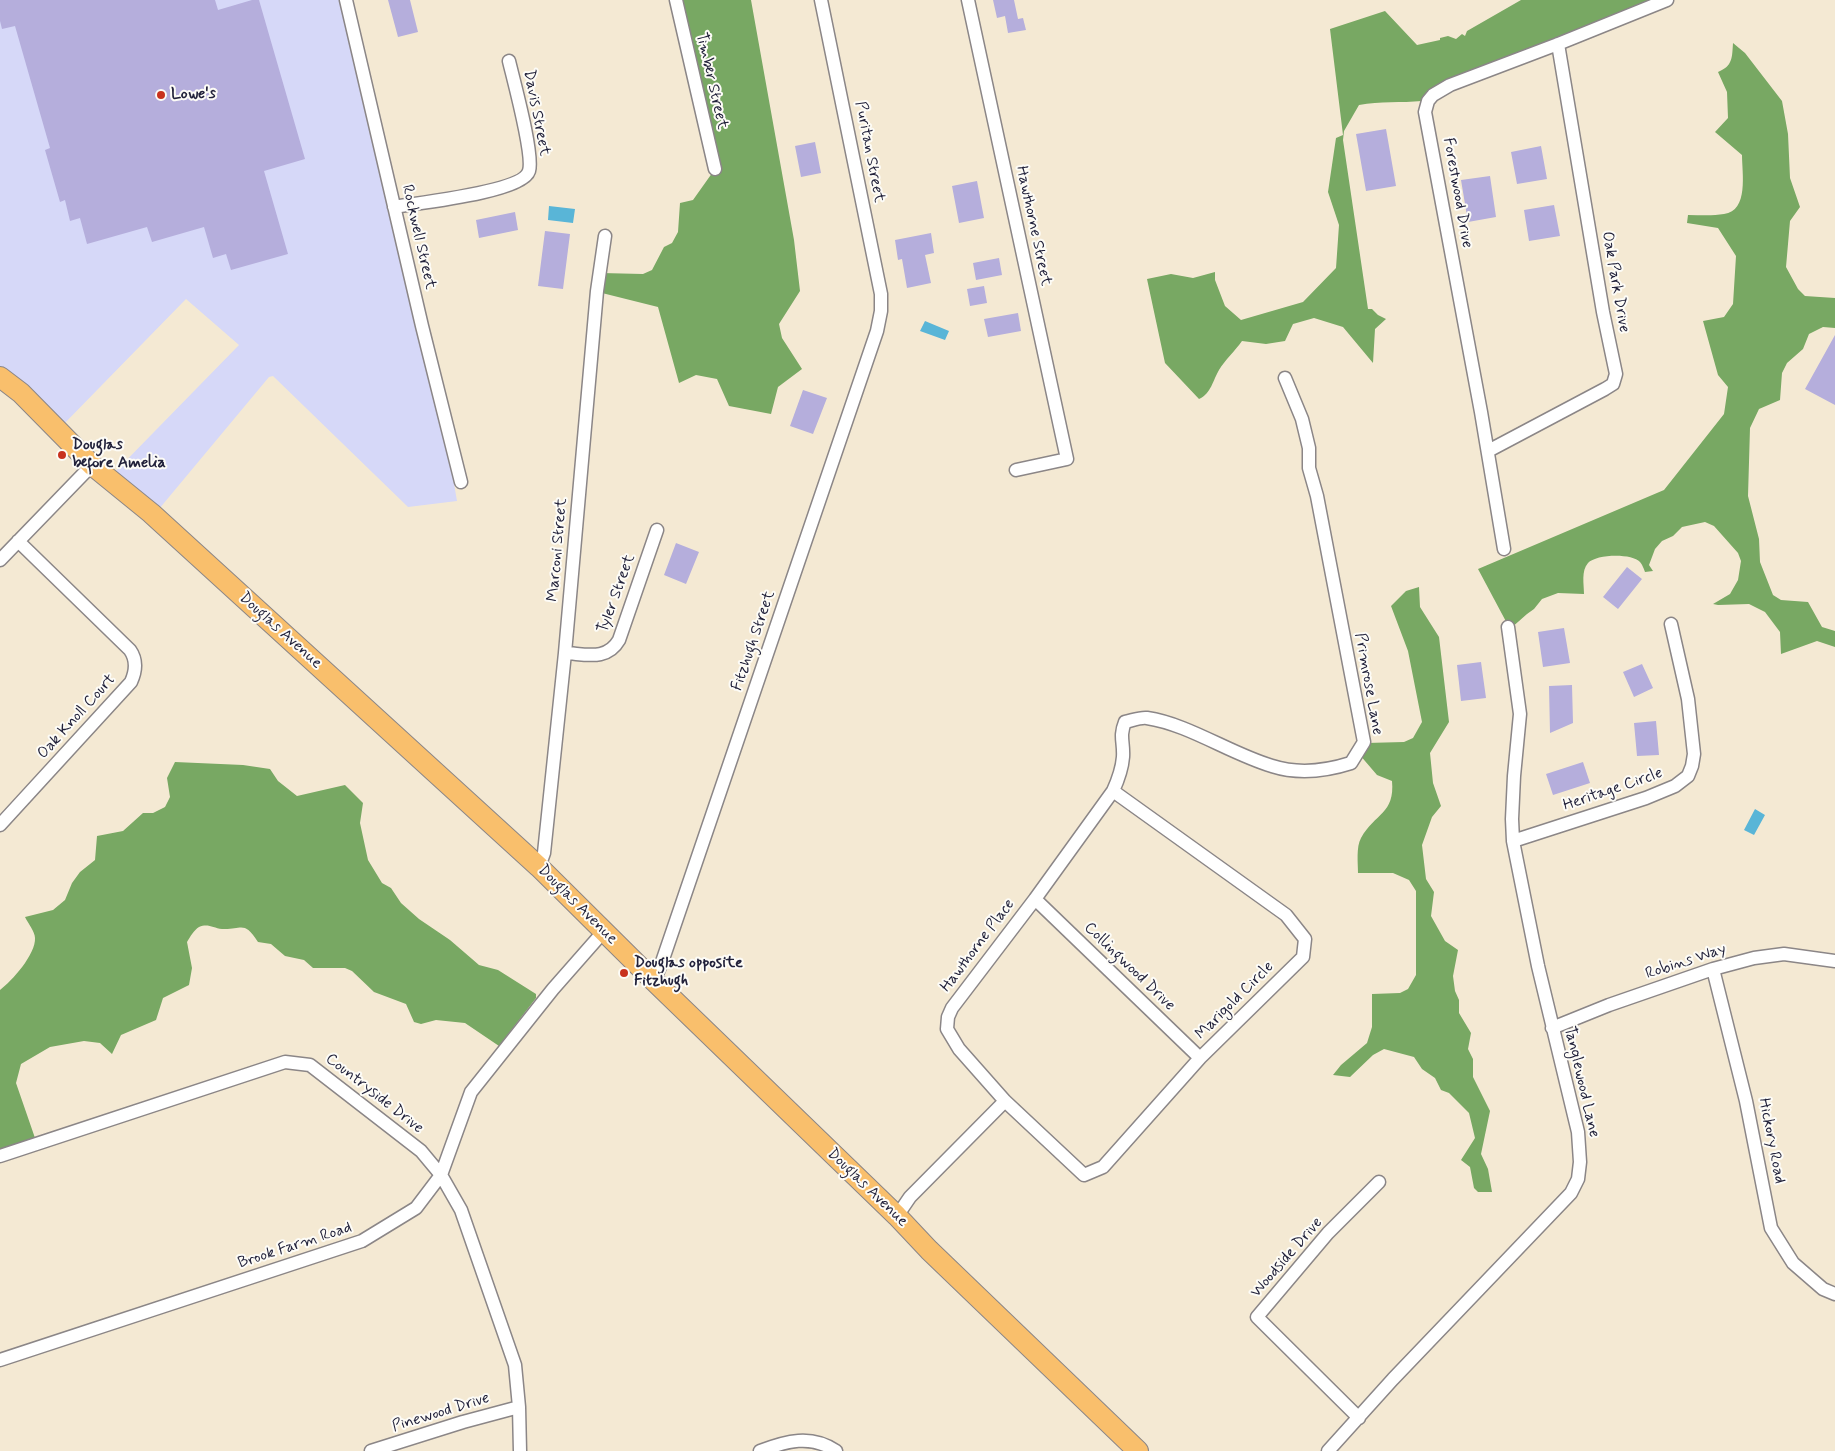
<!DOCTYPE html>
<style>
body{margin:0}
canvas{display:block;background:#f4e9d3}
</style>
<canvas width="1835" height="1451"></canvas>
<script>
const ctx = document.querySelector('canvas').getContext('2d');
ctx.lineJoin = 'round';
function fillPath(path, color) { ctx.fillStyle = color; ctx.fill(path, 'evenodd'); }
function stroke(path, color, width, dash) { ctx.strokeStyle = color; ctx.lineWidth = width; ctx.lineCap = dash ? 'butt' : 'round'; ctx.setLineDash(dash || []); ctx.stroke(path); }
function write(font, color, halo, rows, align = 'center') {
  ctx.font = font + ' Mynerve,sans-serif'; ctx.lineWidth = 4; ctx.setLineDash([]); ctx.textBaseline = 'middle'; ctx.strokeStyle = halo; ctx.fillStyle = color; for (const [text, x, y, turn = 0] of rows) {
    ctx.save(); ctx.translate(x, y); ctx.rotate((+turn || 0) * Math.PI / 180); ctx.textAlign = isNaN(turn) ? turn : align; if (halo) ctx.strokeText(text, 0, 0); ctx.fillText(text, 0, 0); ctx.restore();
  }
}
fillPath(new Path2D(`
 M0,0H352L437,385L457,501L408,507L273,376L269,377L154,515L111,476L239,345L186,299L59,429L0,377Z`), '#d6d8f8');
fillPath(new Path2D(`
 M678,0H751L794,240L800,291L779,324L782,338L802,369L778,387L771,414L729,406L717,379L696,375L679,383L658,307L598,292L601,273L643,274L652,270L664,247L672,243L678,232L680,203L693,200L715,169Z
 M1521,0H1665L1422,101C1401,103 1380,101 1359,105L1344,131L1343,140L1368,309H1372L1378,315L1386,319L1375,329L1373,363L1343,327L1314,318L1293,324L1285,341L1266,344L1242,341C1235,351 1225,360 1219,370C1213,380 1211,394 1199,399L1165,363L1147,279L1171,274L1193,278L1215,272V280L1225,306L1241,320L1303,302L1336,268L1339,225L1328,192L1336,138L1343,135L1330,29L1385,11L1417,45L1440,40V38L1448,36L1456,39L1462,34L1465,36L1467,31Z
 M1733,43L1745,53L1782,101L1788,134L1790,178L1800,207L1790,221L1786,267L1798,289L1805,296L1835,298V328L1823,327L1809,334L1803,349L1787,363L1782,373L1780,400L1759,409L1750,428L1748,496L1759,539L1760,562L1773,595L1781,600L1808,602L1822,627L1835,631V647L1817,641L1781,654L1780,632L1765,612L1749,604L1718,605L1713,604L1730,594L1738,580L1741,561L1738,553L1714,526L1705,522L1682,527L1673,536L1662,541L1655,549L1649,565L1653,571L1645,572C1644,569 1642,564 1640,562C1632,553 1596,554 1588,563C1581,571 1584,584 1584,594L1558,593L1542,599L1534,609L1527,614L1510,629L1478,569L1664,490L1724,414L1728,387L1718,375L1703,321L1724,317L1733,304L1736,256L1718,228L1687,223L1688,215C1700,215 1713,216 1724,214C1749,211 1742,173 1742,155L1715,132L1728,118L1727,92L1718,72C1733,66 1732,57 1733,43Z
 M1419,587L1420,607L1439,637L1449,722L1430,753L1433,783L1441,806L1432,817L1422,845L1426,879L1434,892L1431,916L1445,941L1458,950L1453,976L1455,991L1459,1000V1013L1471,1033L1468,1049L1473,1059V1077L1490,1111L1481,1154L1488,1169L1492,1192H1478L1474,1188L1470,1167L1461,1160L1475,1138L1469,1113L1449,1093L1441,1090L1435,1078L1422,1069L1414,1057L1384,1049L1373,1055L1350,1077L1333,1075L1341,1065L1367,1043L1372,1027V994L1400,993L1408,989L1416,975V891L1409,880L1393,873H1358C1358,863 1356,847 1361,838C1375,813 1395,814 1392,781L1377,775L1359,754L1366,743L1404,742L1413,738L1422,722L1408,651L1391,606L1406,591Z
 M175,762L243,765L270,769L278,781L297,796L345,785L363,803L360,823L368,860L382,883L391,888L401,903L419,919L450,940L479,965L498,970L536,994V998L499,1046L465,1023L436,1020L421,1024L414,1022L406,1004L374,992L352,971L345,968H313L304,960L285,956L271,944L258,942C244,920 242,930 222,929C213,928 208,923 199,927C194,930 190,937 187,942L192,968L189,985L163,998L156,1020L121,1035L112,1054L100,1043L84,1041L50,1047L21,1064L16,1083L35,1138L0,1154V990C12,981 36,954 35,938C35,932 28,923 25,917L53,910L65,900L72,883L80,872L95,860L97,836L123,831L143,813H153L165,807L170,797L167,778Z`), '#78a863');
fillPath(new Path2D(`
 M549,206L575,209L573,223L548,220Z
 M925,321L949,331L945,340L920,331Z
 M1755,809L1765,815L1754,835L1744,830Z`), '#59b5d7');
fillPath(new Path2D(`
 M0,0H215L218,10L252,0H259L305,159L264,171L288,254L231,270L226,254L213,258L204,227L152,242L147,227L87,244L80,218L70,221L65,200L60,202L45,150L50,148L15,26L2,29L0,21Z
 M388,0H410L418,32L398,37Z
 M993,0H1014L1018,19L1023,18L1026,30L1008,33L1005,16L997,18Z
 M1386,129L1396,186L1366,191L1356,134Z
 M815,142L821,173L801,177L795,146Z
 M1541,146L1547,179L1517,184L1511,152Z
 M1490,176L1496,217L1468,222L1461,180Z
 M977,181L984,218L959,223L952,186Z
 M1554,205L1560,236L1529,241L1524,210Z
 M515,212L518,230L479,238L476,220Z
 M545,231L570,234L563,289L538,286Z
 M931,233L934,253L925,255L931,283L907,288L902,259L898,260L895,240Z
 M999,258L1002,275L976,280L973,263Z
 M984,286L987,303L970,306L967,289Z
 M1018,313L1021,331L988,337L984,319Z
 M1835,335V405L1805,389Z
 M803,390L827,398L813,434L790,426Z
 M676,543L699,552L686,584L664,575Z
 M1627,567L1642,579L1618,609L1603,597Z
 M1564,628L1570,663L1543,667L1538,632Z
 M1481,662L1486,698L1461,701L1457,665Z
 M1642,664L1653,688L1634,697L1623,672Z
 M1572,685L1573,723L1550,733L1549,686Z
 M1656,721L1659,755L1637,756L1634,723Z
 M1583,762L1590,783L1553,795L1546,774Z`), '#b5aedc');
const minor = new Path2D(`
 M346,0L422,326L461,482
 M676,0L715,169
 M968,0L1067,459L1016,470
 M394,207C417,203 523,192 529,171C534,155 514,82 509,61
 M1488,451L1605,389L1613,384L1616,374L1603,312L1558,44
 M1504,549L1481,412L1425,112L1428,101L1433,95L1450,85L1558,44L1667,0
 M0,560L92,465
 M565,653C586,654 607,661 619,640L657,530
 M1113,791L1286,915L1305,939L1303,957L1200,1058L1103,1167L1084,1175L1005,1101L959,1049L947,1029L948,1017L952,1008L1035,899L1113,791C1118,780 1122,770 1123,757C1124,742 1119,737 1125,722C1131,721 1140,717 1147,718C1188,724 1231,754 1272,766C1297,774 1326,771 1351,763L1364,742L1317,496L1309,468V448L1302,419L1285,378
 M0,825L131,682C136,671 137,660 130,650L18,541
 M1513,841L1646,798L1675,786L1688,776L1692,766L1694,754L1688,699L1671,624
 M539,867L544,853L565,653L597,291L605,236
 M1035,899L1200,1058
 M1713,969L1746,1101L1771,1228L1793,1263L1823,1289L1835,1294
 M654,981L662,962L877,331L881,311V294L821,0
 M1552,1028L1609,1005L1713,969L1754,958L1784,954L1835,961
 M0,1156L285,1062L310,1065L421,1151L441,1175L461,1210L515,1365L519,1407L520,1451
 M897,1216L910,1197L1005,1101
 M0,1360L362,1241L416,1208L441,1175L471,1092L553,989L604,931
 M1359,1418L1257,1317L1328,1233L1379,1182
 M371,1451L463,1422L519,1407
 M760,1451C786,1441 811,1434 836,1451
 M1328,1451L1393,1379L1571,1193L1578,1179L1580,1162L1578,1132L1538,966L1513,841L1512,819L1514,776L1520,714L1508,627`);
const primary = new Path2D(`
 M0,377L21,393L92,465L151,513L539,867L654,981L897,1216L929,1250L1138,1451`);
stroke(minor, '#8b8687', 15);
stroke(primary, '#8b8687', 22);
stroke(minor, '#fff', 12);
stroke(primary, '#f9bf6c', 20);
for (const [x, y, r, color] of [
 [161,95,5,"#c8321e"],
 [62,455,5,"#c8321e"],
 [624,973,5,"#c8321e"]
]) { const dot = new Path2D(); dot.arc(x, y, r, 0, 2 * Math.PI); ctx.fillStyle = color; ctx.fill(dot); stroke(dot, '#fdfcf7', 2); }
write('16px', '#22223b', '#fdfcf7', [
 ["Timber Street",711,81,77],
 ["Davis Street",536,113,79],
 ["Puritan Street",869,152,79],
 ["Forestwood Drive",1457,193,80],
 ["Hawthorne Street",1033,226,78],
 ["Rockwell Street",418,237,77],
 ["Oak Park Drive",1615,282,80],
 ["Marconi Street",558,550,-85],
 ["Tyler Street",617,594,-70],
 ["Douglas Avenue",280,631,42],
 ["Fitzhugh Street",754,641,-71],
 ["Primrose Lane",1368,684,80],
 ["Oak Knoll Court",77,717,-48],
 ["Heritage Circle",1613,790,-19],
 ["Douglas Avenue",577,905,45],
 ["Hawthorne Place",978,946,-53],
 ["Robins Way",1686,962,-18],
 ["Collingwood Drive",1129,967,44],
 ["Marigold Circle",1235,1001,-45],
 ["Tanglewood Lane",1581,1082,77],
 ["Countryside Drive",374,1094,38],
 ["Hickory Road",1771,1141,79],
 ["Douglas Avenue",867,1188,44],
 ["Brook Farm Road",295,1246,-18],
 ["Woodside Drive",1287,1258,-49],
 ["Pinewood Drive",441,1413,-17]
]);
write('bold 16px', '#22223b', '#fdfcf7', [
 ["Lowe's",171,95],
 ["Douglas",72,446],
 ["before Amelia",72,464],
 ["Douglas opposite",634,964],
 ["Fitzhugh",634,982]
], 'left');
</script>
